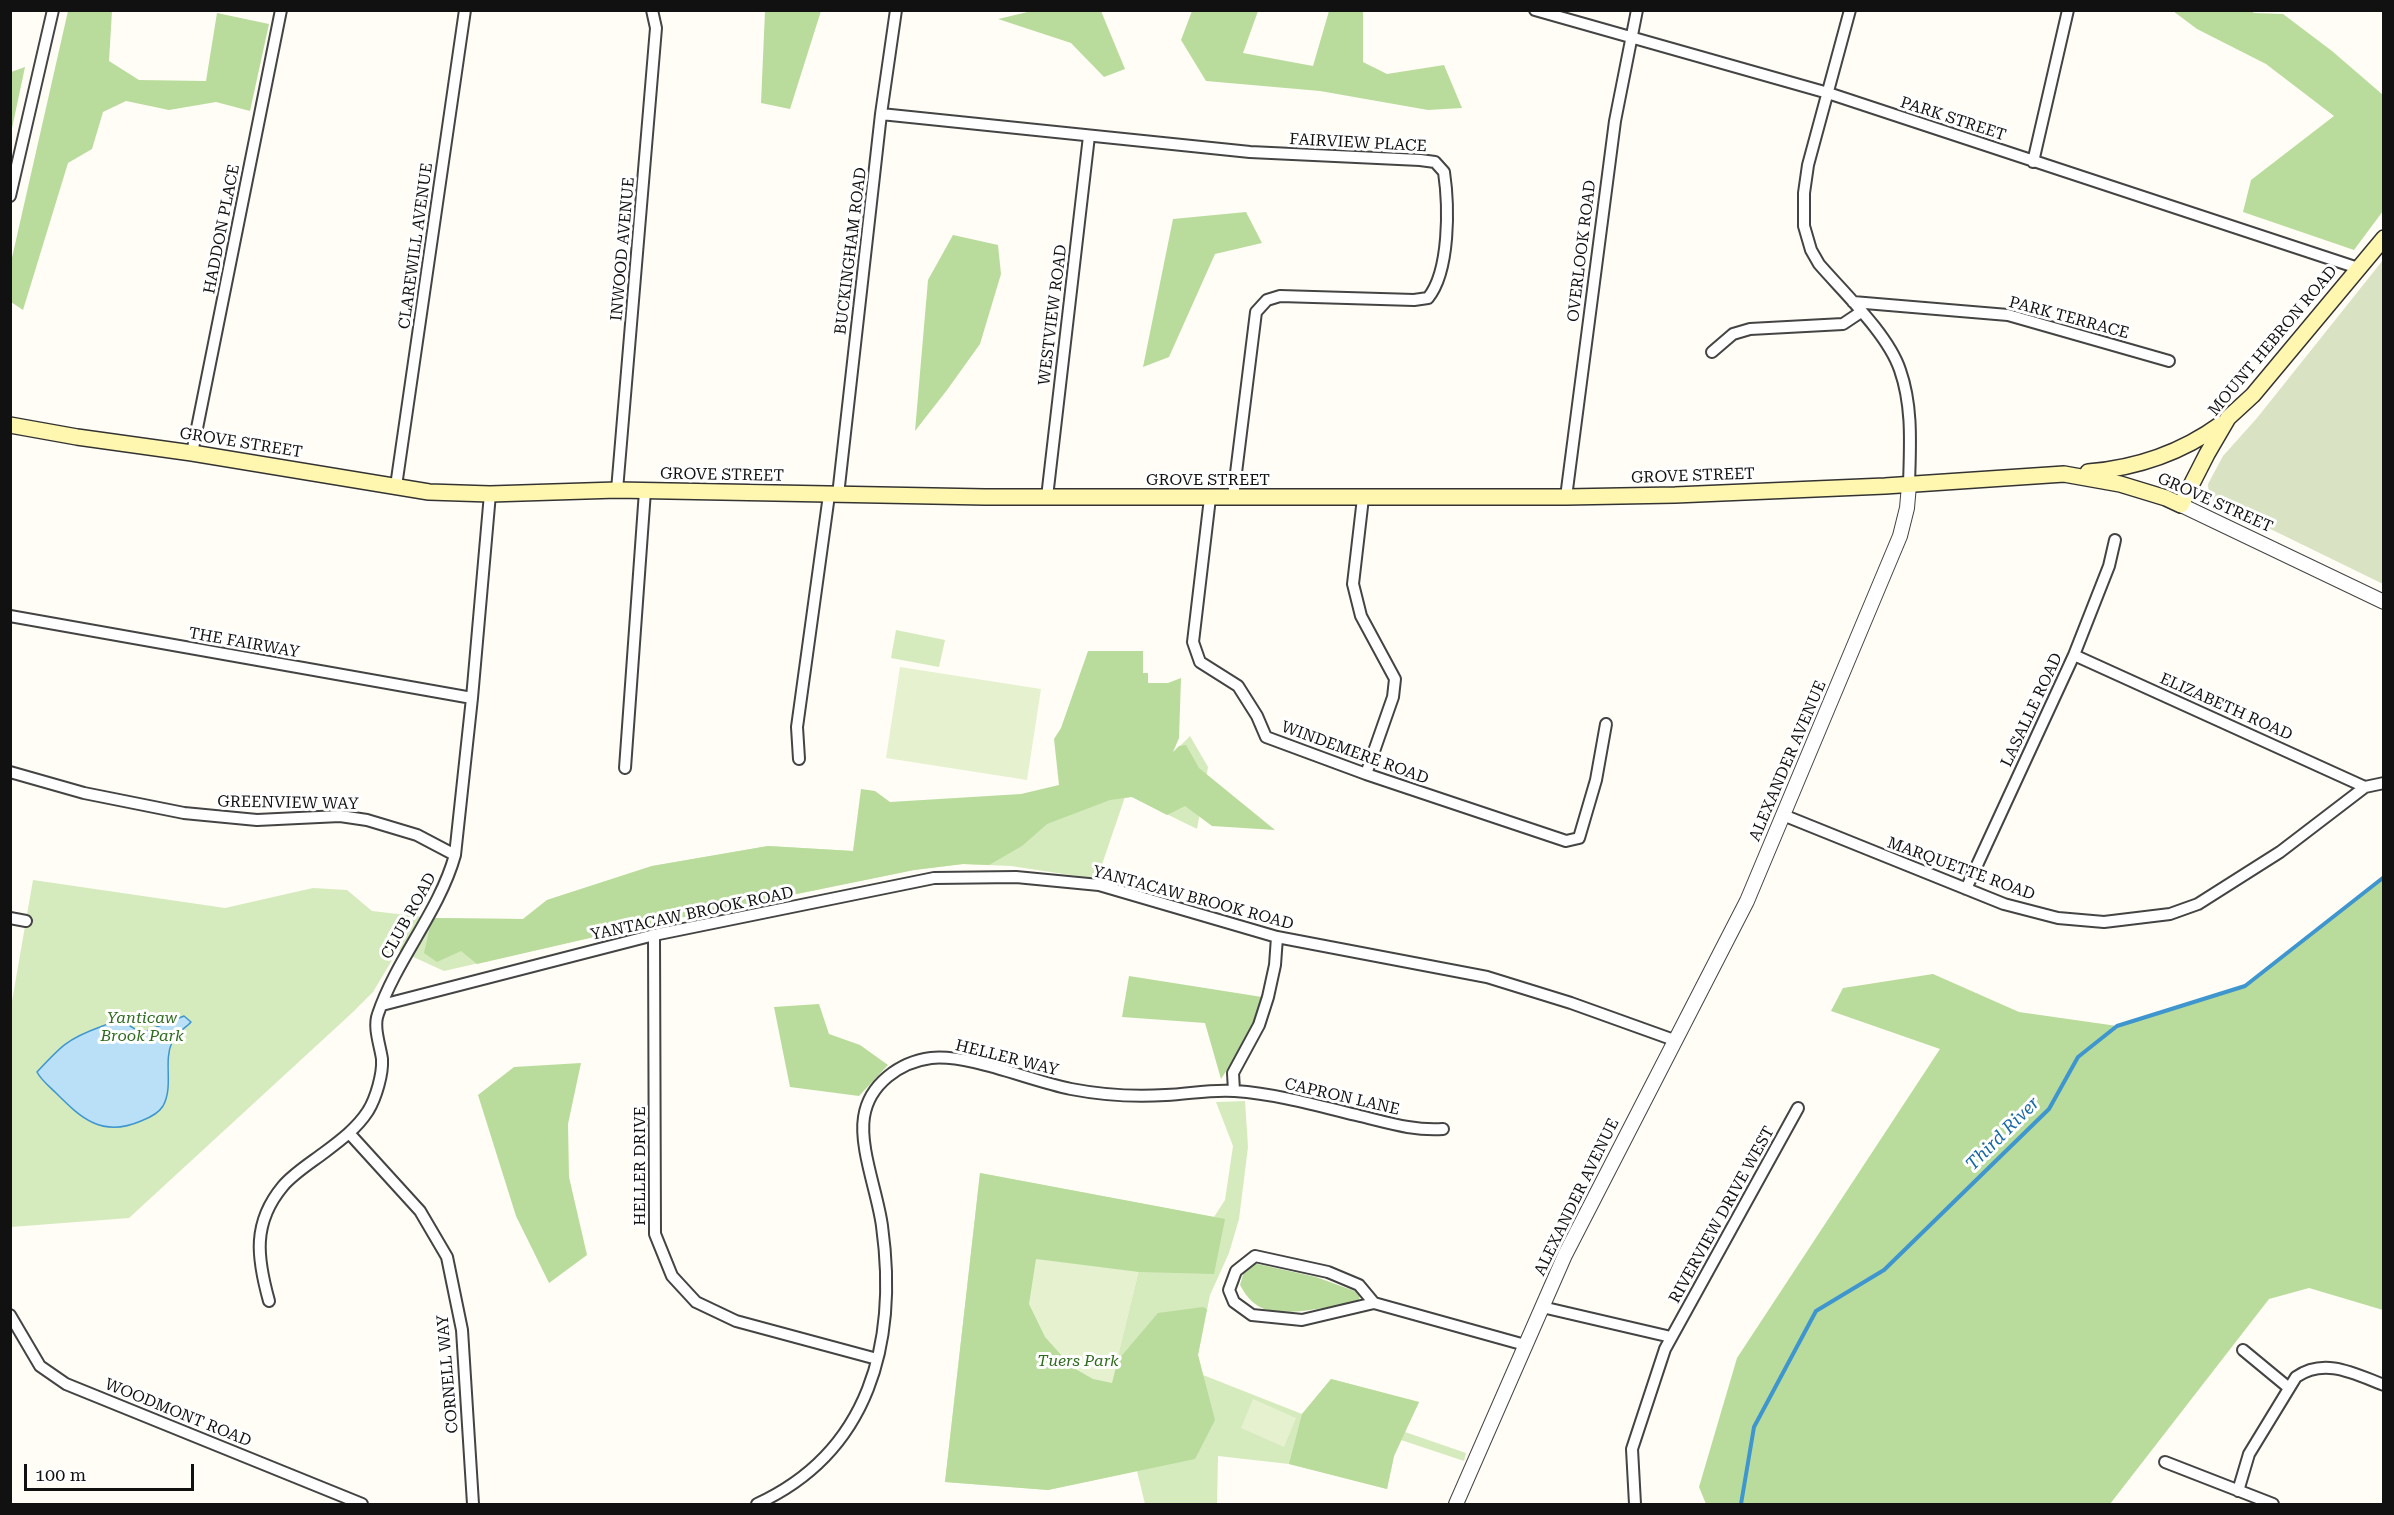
<!DOCTYPE html>
<style>
body{margin:0}
#map{position:relative;width:2394px;height:1515px;overflow:hidden;background:#fffdf5;font-family:"Roboto Serif",serif}
canvas{display:block}
.frame{position:absolute;inset:0;border:12px solid #111;pointer-events:none}
.scale{position:absolute;left:24px;top:1464px;width:170px;height:27px;box-sizing:border-box;border:3px solid #111;border-top:0;padding-left:8px;font-size:18px;line-height:21px;white-space:nowrap;color:#111;-webkit-text-stroke:4px #fff;paint-order:stroke}
</style>
<div id="map">
<canvas width="2394" height="1515"></canvas>
<div class="frame"></div>
<div class="scale">100 m</div>
</div>
<script>
const ctx = document.querySelector('canvas').getContext('2d');
ctx.lineJoin = 'round';
function fillPath(path, color) { ctx.fillStyle = color; ctx.fill(path, 'evenodd'); }
function stroke(path, color, width, dash) { ctx.strokeStyle = color; ctx.lineWidth = width; ctx.lineCap = dash ? 'butt' : 'round'; ctx.setLineDash(dash || []); ctx.stroke(path); }
function write(font, color, halo, rows, align = 'center') {
  ctx.font = font + ' "Roboto Serif",serif'; ctx.lineWidth = 6; ctx.setLineDash([]); ctx.textBaseline = 'middle'; ctx.strokeStyle = halo; ctx.fillStyle = color; for (const [text, x, y, turn = 0] of rows) {
    ctx.save(); ctx.translate(x, y); ctx.rotate((+turn || 0) * Math.PI / 180); ctx.textAlign = isNaN(turn) ? turn : align; if (halo) ctx.strokeText(text, 0, 0); ctx.fillText(text, 0, 0); ctx.restore();
  }
}
fillPath(new Path2D(`
 M896,630L945,640L939,667L891,658Z
 M1190,736L1208,767L1197,829L1126,794L1097,879L1011,866L963,864L914,870L655,923L444,971L398,950L373,992L353,1012L129,1218L11,1227V1007L33,880L225,908L313,888L347,890L372,911L432,918L523,919L547,900L652,866L768,846L853,851L1070,800L1171,755Z
 M1245,1101L1248,1147L1239,1219L1229,1253L1210,1295L1198,1355L1203,1375L1302,1414L1331,1379L1419,1402L1405,1432L1466,1453L1464,1461L1401,1440L1394,1456L1387,1489L1289,1464L1218,1456L1217,1504H1145L1137,1471L1048,1490L945,1482L980,1173L1214,1217L1225,1200L1233,1146L1216,1102Z`), '#d5ebbd');
fillPath(new Path2D(`
 M2250,10L2254,13L2283,14L2332,51L2383,95V211L2354,250L2243,212L2251,180L2334,116L2266,64L2197,29L2173,11Z
 M68,11H112L109,61L139,80L206,81L217,13L269,24L250,111L216,102L169,110L126,101L103,112L92,149L68,163L23,310L11,302V262Z
 M765,11H821L790,109L761,103Z
 M1032,11H1101L1125,69L1104,77L1071,43L998,19Z
 M1192,11H1258L1243,53L1313,66L1329,11H1363V62L1387,74L1444,65L1462,108L1428,110L1320,91L1206,81L1181,40Z
 M25,67L11,133V72Z
 M1246,212L1262,243L1215,254L1169,357L1143,367L1173,219Z
 M953,235L998,245L1001,274L980,344L947,390L915,431L928,280Z
 M1088,651H1143V673H1148V683H1168L1181,678L1179,738L1173,752L1179,746L1186,745L1199,768L1275,830L1212,826L1185,806L1167,815L1132,797L1110,800L1047,824L1022,846L989,865L963,864L914,870L655,923L477,964L461,951L437,962L424,953L432,918L523,919L547,900L652,866L768,846L853,851L861,789L875,791L890,802L1021,794L1059,785L1054,739L1061,728Z
 M2383,877V1310L2309,1288L2269,1299L2110,1504H1706L1699,1487L1737,1358L1940,1049L1831,1011L1843,988L1933,974L2019,1012L2117,1026L2245,986Z
 M1129,976L1262,997L1248,1037L1221,1079L1205,1023L1122,1017Z
 M819,1004L829,1034L860,1045L888,1065L859,1096L790,1087L774,1007Z
 M581,1063L568,1124L569,1177L587,1255L549,1283L516,1216L478,1095L514,1067Z
 M980,1173L1225,1219L1214,1274L1139,1272L1112,1383L1118,1360L1158,1313L1203,1307L1207,1309L1198,1355L1215,1420L1195,1459L1048,1490L945,1482Z
 M1253,1263L1316,1277L1360,1293L1359,1301C1336,1306 1282,1318 1262,1308C1251,1303 1245,1294 1240,1285L1245,1268Z
 M1331,1379L1419,1402L1394,1456L1387,1489L1289,1464L1302,1414Z`), '#b9dc9c');
fillPath(new Path2D(`
 M2383,260L2384,584H2383L2209,499L2208,484L2223,456L2257,418Z`), '#d9e3c4');
fillPath(new Path2D(`
 M900,667L1041,689L1027,780L886,758Z
 M1036,1259L1139,1272L1112,1383L1093,1379L1072,1367L1045,1337L1029,1304Z
 M1253,1399L1296,1418L1284,1447L1241,1428Z`), '#e6f2cf');
const water = new Path2D(`
 M184,1016L191,1022C185,1029 176,1032 172,1042C163,1062 174,1086 163,1106C158,1114 149,1118 141,1121C102,1138 81,1118 56,1093C49,1086 41,1080 37,1072C60,1047 67,1039 100,1027C107,1024 117,1021 124,1023C132,1025 135,1032 144,1032Z`);
fillPath(water, '#b9e0f7');
stroke(water, '#3f96cf', 1.5);
stroke(new Path2D(`
 M1741,1504L1754,1427L1816,1311L1884,1270L2049,1109L2078,1057L2117,1026L2245,986L2384,877`), '#3f96cf', 4);
const minor = new Path2D(`
 M1535,10L1828,93L2358,268
 M1850,10L1808,165L1804,193V226L1811,250L1819,264C1844,293 1888,334 1900,370C1913,407 1910,446 1909,485
 M881,114L1250,152L1420,160L1435,162L1444,172C1449,206 1450,271 1428,298L1414,300L1280,296L1267,300L1256,312L1233,497
 M2033,162L2068,10
 M10,196L53,10
 M1853,302L2008,315L2169,361
 M1712,352L1733,334L1750,329L1843,324L1861,312
 M192,453L281,10
 M396,486L465,10
 M617,490L656,28L652,10
 M838,495L881,114L896,10
 M1047,497L1089,136
 M1566,497L1615,121L1637,10
 M1210,498L1193,642L1200,662L1238,686L1257,716L1266,737L1366,774L1566,841L1579,838L1596,780L1606,724
 M1363,498L1353,584L1361,616L1395,679L1393,697L1366,774
 M10,616L472,698
 M2074,655L2365,787
 M799,759L797,727L829,495
 M625,768L645,491
 M10,772L84,793L184,813L257,820L340,816L367,820L417,835L455,855
 M1783,815L2004,904L2058,918L2104,922L2170,914L2198,904L2280,852L2365,787L2384,783
 M1966,889L2074,655L2109,566L2115,540
 M10,918L26,921
 M654,935L655,1234L672,1276L696,1302L736,1321L877,1359
 M382,1005L654,935L934,878L1016,877L1099,885L1277,937L1487,977L1571,1003L1674,1040
 M1234,1091L1233,1073L1259,1025L1268,997L1275,965L1277,937
 M349,1133L420,1211L447,1257L462,1330L473,1504
 M269,1301C257,1258 252,1223 283,1186C294,1173 312,1162 325,1152C341,1140 357,1128 368,1111C376,1098 383,1074 382,1059C380,1045 373,1027 378,1014C397,958 439,912 455,855L472,698L490,494
 M1374,1303L1359,1285L1328,1272L1255,1256L1236,1271L1229,1290L1234,1302L1252,1315L1302,1320L1374,1303L1525,1345
 M1542,1307L1671,1337
 M10,1315L40,1366L66,1384L362,1504
 M2243,1350L2289,1388
 M2165,1462L2273,1504
 M2238,1491L2249,1454L2296,1377C2325,1357 2355,1374 2384,1385
 M757,1504C870,1452 898,1342 882,1226C878,1194 859,1148 864,1117C869,1084 900,1062 931,1058C970,1054 1030,1081 1071,1089C1102,1095 1134,1097 1166,1095C1189,1094 1212,1089 1235,1091C1278,1094 1319,1106 1360,1116C1389,1123 1414,1131 1443,1129
 M1635,1504L1632,1449L1665,1349L1798,1108`);
const tertiary = new Path2D(`
 M2181,505L2384,602
 M1456,1504L1565,1255L1747,901L1900,536L1907,508L1909,485`);
const secondary = new Path2D(`
 M10,425L77,437L192,453L429,492L490,494L617,490L985,497H1566L1675,495L1885,486L2064,474L2120,484L2166,498L2181,505L2207,454L2228,418L2253,395L2384,238
 M2088,472C2137,468 2181,453 2221,424`);
stroke(minor, '#444', 14);
stroke(tertiary, '#444', 16);
stroke(secondary, '#333', 18);
stroke(minor, '#fff', 10);
stroke(tertiary, '#fff', 14);
stroke(secondary, '#fff6b0', 15);
write('16px', '#111', '#fff', [
 ["PARK STREET",1953,119,18],
 ["FAIRVIEW PLACE",1358,143,3],
 ["HADDON PLACE",222,229,-79],
 ["CLAREWILL AVENUE",416,246,-82],
 ["INWOOD AVENUE",623,249,-85],
 ["BUCKINGHAM ROAD",851,251,-83],
 ["OVERLOOK ROAD",1582,251,-83],
 ["WESTVIEW ROAD",1053,315,-83],
 ["PARK TERRACE",2069,318,15],
 ["MOUNT HEBRON ROAD",2273,341,-50],
 ["GROVE STREET",241,443,9],
 ["GROVE STREET",722,475,1],
 ["GROVE STREET",1693,476,-2],
 ["GROVE STREET",1208,480],
 ["GROVE STREET",2215,503,24],
 ["THE FAIRWAY",244,643,10],
 ["ELIZABETH ROAD",2226,707,24],
 ["LASALLE ROAD",2032,710,-65],
 ["WINDEMERE ROAD",1355,753,20],
 ["ALEXANDER AVENUE",1788,761,-67],
 ["GREENVIEW WAY",288,803,1],
 ["MARQUETTE ROAD",1961,869,20],
 ["YANTACAW BROOK ROAD",1193,898,15],
 ["YANTACAW BROOK ROAD",692,914,-12],
 ["CLUB ROAD",409,916,-61],
 ["HELLER WAY",1007,1058,14],
 ["CAPRON LANE",1342,1097,13],
 ["HELLER DRIVE",640,1166,-90],
 ["ALEXANDER AVENUE",1577,1197,-64],
 ["RIVERVIEW DRIVE WEST",1722,1215,-61],
 ["CORNELL WAY",448,1374,-95],
 ["WOODMONT ROAD",178,1413,22]
]);
write('italic 16px', '#2f6b1f', '#fff', [
 ["Yanticaw",142,1018],
 ["Brook Park",142,1036],
 ["Tuers Park",1078,1361]
]);
write('italic 18px', '#1768a6', '#fff', [
 ["Third River",2003,1134,-45]
]);
</script>
